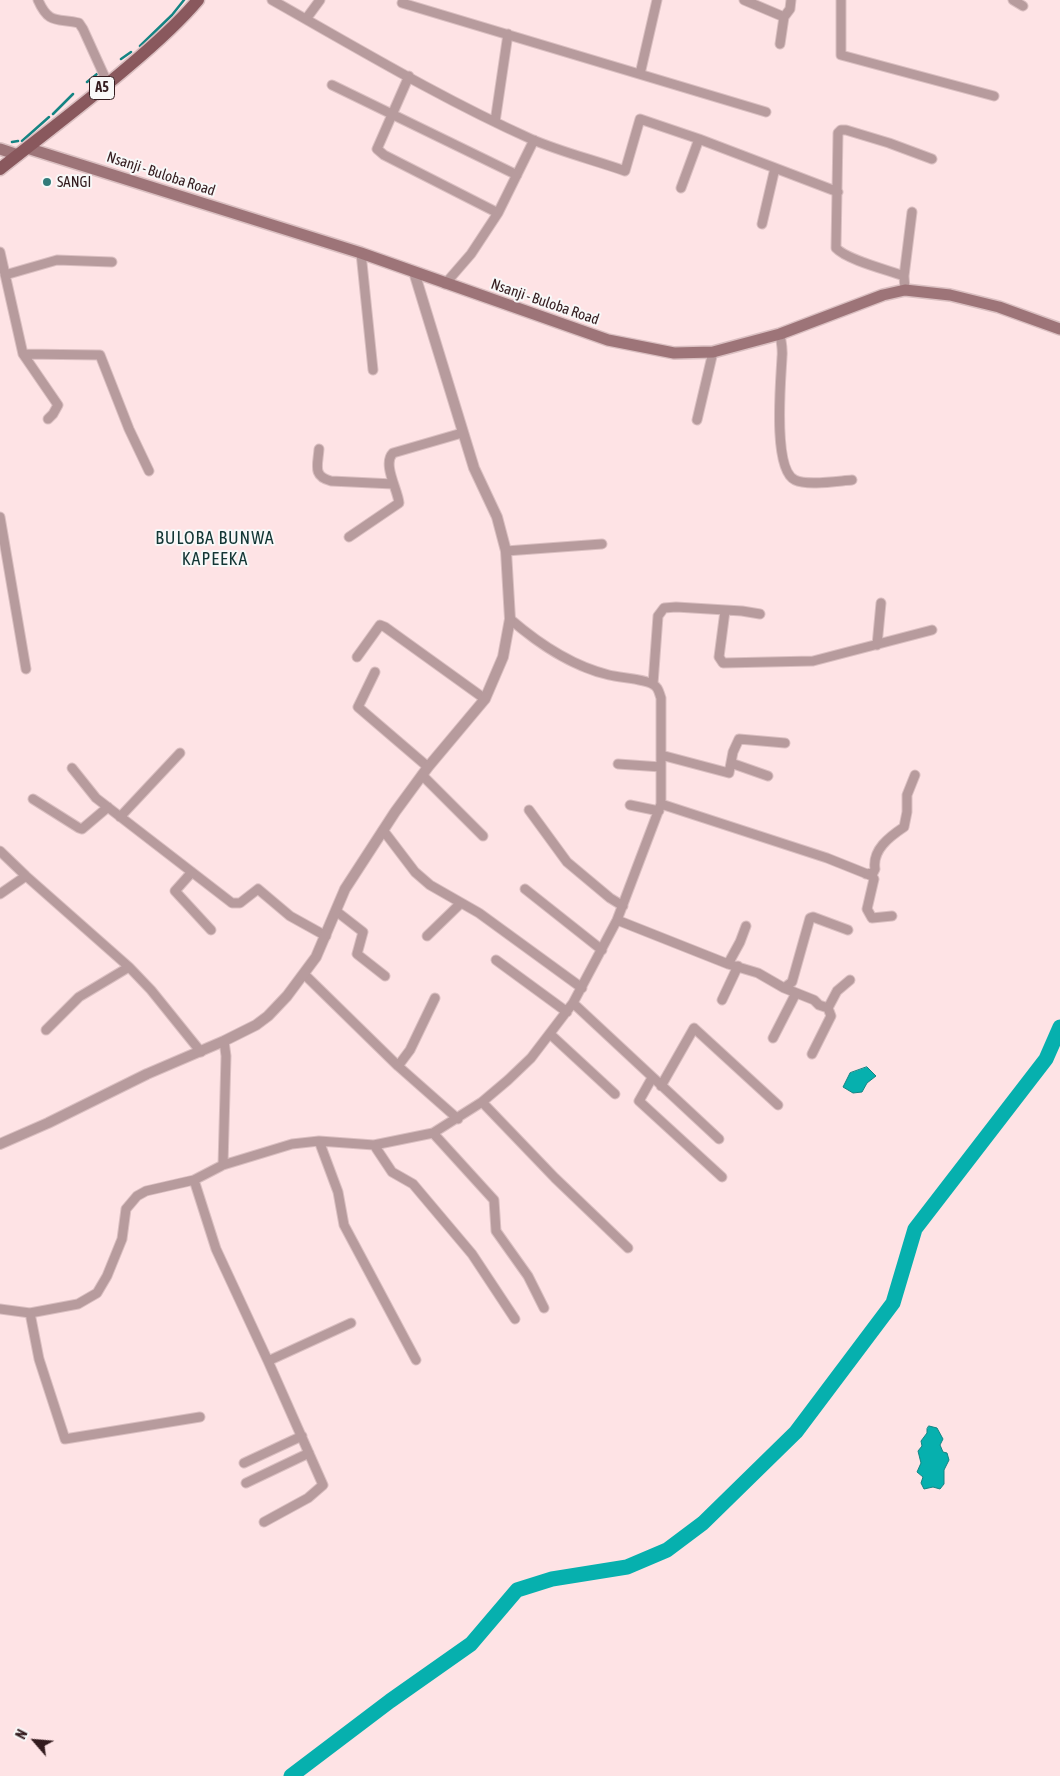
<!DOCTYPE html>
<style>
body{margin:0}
#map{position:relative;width:1060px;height:1776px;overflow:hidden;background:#fee3e5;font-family:"Asap Condensed",sans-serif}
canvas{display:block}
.north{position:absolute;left:10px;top:1716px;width:50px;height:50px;-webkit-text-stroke:4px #f8f8f8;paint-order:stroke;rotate:297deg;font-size:14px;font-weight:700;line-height:20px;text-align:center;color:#341c1f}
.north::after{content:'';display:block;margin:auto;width:18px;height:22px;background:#341c1f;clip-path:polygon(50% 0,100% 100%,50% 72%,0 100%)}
</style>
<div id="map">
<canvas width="1060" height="1776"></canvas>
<div class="north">N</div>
</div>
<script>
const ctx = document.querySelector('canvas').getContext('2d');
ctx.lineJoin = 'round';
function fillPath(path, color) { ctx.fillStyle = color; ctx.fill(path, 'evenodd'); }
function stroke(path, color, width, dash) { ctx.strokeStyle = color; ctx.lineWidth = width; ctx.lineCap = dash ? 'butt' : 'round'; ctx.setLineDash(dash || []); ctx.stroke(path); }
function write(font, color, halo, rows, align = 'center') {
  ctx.font = font + ' "Asap Condensed",sans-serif'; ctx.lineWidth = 4; ctx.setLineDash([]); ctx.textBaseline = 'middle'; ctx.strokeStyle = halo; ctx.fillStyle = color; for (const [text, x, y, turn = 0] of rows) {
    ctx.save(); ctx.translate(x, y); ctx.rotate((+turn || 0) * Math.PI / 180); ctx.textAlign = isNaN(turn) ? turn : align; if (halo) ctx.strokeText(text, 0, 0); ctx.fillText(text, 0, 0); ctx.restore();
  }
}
const water = new Path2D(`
 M867,1067L876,1076L867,1083L862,1092L853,1093L843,1087L850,1073Z
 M929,1426L937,1428L943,1439L940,1445L943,1452L947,1453L949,1460L944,1470V1484L940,1489L933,1487L924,1489L921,1483L923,1477L917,1472L921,1463L918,1451L922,1446L921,1441L927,1433V1429Z`);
fillPath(water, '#06b0ae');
stroke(water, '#148483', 1);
stroke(new Path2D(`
 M140,46L172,15L184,0
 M121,59L131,52
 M87,82L97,74
 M53,114L73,94
 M22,141L49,117
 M12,142L18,141`), '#148483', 2.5);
stroke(new Path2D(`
 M291,1776L390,1701L471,1644L517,1590L552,1579L627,1567L667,1550L703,1523L796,1432L893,1303L915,1229L1046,1059L1060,1027`), '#06b0ae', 15);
const minor = new Path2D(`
 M38,0C49,25 57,18 79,23L83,29L108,84
 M272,0C357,48 442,99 531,139C561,152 594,160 625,171L640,119L699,139L838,192
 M744,0L784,17
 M841,0V55L994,96
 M1013,0L1023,6
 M402,3L766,112
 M306,19L320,0
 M780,44L784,17L790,9L791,0
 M640,74L657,0
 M409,76L377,149L384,155L498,213
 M332,85L517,175
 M495,122L508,34
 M681,188L699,139
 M762,224L775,168
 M0,252L23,354L58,405L53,414L48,419
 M361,253L373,370
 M5,275L57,260L112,262
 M904,276C888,270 847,260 836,248L838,133L841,130H846L889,143L932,159
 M445,284L471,254L498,213L534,140
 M905,290L904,276L912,212
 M780,334C781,341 783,349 782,357C781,379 772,469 795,480C807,486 838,481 852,480
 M23,354L100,355L129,429L149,471
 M697,420L713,352
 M319,449C318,465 312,476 331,481L393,484
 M0,517L26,669
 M349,537L399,503C398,490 382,464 393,453L462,433
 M506,551L602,544
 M725,611L719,657L723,663L813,661L932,630
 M877,645L881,603
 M357,657L380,625L385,627L485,699
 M375,672L358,707L428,767
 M653,684L658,616L664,608L676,607L742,611L760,614
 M661,755L729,773L733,752L739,739L785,743
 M731,763L768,776
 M618,764L661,767
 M72,768L96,798L232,903H240L258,889L290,916L326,936
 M422,775L483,836
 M33,799L79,828L82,829L108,807
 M661,804L827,858L872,876L874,879L867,909L872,918L892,916
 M630,805L659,811
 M529,810L567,862L610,898L623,906
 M120,817L180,753
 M383,830L415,872L430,885L479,913L582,988
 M0,851L26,876L129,967L151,990L201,1052
 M192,872L175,891L211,930
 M866,874L873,873L875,869C872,850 889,837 904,827L907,812V795L915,775
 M525,889L602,950
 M0,894L26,876
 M336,911L363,932L357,954L385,976
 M617,920L728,964L758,973L784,988L814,1000L819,1005L828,1008L831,1016L812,1054
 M427,936L461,903
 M496,960L567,1012
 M728,964L740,942L746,926
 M304,974L398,1066L458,1119
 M784,988L792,982L810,918L813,917L848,930
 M722,1000L738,966
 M573,1003L719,1139
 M828,1008L837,991L850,980
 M46,1030L79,997L129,967
 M550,1034L615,1094
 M773,1038L796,993
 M398,1066L410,1050L435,998
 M652,1078L639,1101L722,1177
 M661,1086L694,1028L778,1105
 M482,1102L555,1178L628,1248
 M433,1133L494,1200L496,1231L528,1276L544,1308
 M319,1141L338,1192L344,1225L416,1360
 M374,1145L392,1172L413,1184L472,1254L515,1319
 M223,1165L226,1056L224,1041
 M194,1180L216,1249L268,1361L323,1485L308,1498L264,1522
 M0,1309L30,1313L78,1304L97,1293L107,1276L122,1239L126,1209L137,1196L146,1191L194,1180L223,1165L292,1144L319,1141L374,1145L433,1133L482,1102L508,1080L531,1058L573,1003L617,920L661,804V698C659,693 659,688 654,685C646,679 621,678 609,675C571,666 539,644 510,619
 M30,1313L39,1359L65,1439L200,1417
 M268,1361L351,1323
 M244,1463L302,1436
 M246,1483L309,1453`);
const tertiary = new Path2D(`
 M0,1144L48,1123L147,1074L224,1041L256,1025L268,1016L287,996L316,957L345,889L395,812L428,767L485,699L503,657L510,619L506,551L497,517L474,468L414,272`);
const secondary = new Path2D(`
 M27,148L361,253L608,340L674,353L713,352L780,334L883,295L905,290L950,295L999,307L1060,329
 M0,149L18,155`);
const primary = new Path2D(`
 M0,169C43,135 87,102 129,66C154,45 177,25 198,0`);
stroke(minor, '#dabfc1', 11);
stroke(tertiary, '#dabfc1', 12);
stroke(secondary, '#dabfc1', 14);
stroke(primary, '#dabfc1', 15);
stroke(minor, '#b79b9d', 9);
stroke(tertiary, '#b79b9d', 10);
stroke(secondary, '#9d7478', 11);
stroke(primary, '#89585d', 12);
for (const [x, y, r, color] of [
 [47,182,5,"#327b7a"]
]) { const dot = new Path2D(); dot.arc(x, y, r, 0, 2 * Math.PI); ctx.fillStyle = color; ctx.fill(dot); stroke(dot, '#f8f8f8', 2); }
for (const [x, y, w] of [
 [102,88,25]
]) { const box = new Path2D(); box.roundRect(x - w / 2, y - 11.5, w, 23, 4); ctx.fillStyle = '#f8f8f8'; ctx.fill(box); stroke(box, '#341c1f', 1); }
write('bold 14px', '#341c1f', null, [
 ["A5",102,88]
]);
write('15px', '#341c1f', '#f8f8f8', [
 ["Nsanji - Buloba Road",161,174,18],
 ["Nsanji - Buloba Road",545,302,19]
]);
write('15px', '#341c1f', '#f8f8f8', [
 ["SANGI",57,182]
], 'left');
ctx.letterSpacing = '1px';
write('18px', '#133635', '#f8f8f8', [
 ["BULOBA BUNWA",215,538],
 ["KAPEEKA",215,559]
]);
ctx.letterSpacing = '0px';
</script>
